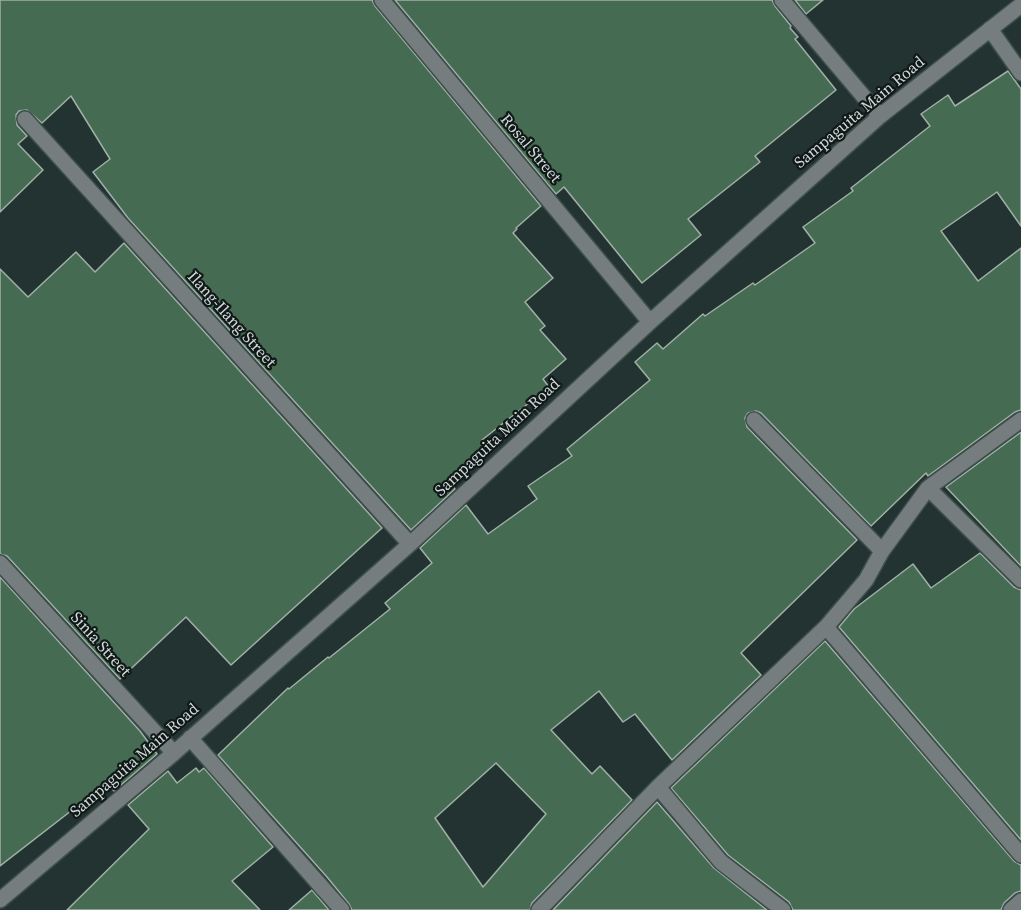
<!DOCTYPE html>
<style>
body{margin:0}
canvas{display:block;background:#223331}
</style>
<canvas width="1021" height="910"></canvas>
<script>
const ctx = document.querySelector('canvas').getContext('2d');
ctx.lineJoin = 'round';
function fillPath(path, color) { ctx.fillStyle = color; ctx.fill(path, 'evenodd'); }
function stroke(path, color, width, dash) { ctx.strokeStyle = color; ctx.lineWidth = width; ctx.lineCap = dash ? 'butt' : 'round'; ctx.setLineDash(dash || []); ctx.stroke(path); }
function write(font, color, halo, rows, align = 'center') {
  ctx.font = font + ' "Source Serif 4",serif'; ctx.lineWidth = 4.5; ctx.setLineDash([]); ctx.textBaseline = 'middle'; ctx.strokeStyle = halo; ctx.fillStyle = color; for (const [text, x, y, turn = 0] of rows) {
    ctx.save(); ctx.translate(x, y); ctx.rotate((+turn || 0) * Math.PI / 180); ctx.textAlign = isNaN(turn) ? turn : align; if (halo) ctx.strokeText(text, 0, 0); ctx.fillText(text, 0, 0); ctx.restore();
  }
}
const building = new Path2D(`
 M0,0H372L375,6L541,206L516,228L517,229L513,233L553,278L525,302L545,326L540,330L566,359L543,379L549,387L482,440L489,448L448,481L455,489L411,530L128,218L93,172L110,159L71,96L42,123L27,110L19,111L16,115L17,125L27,136L18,144L43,170L0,212Z
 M395,0H772L775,6L791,26L790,28L798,37L795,39L836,90L755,156L760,162L688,219L701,235L642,283L564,187L556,194Z
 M795,0H823L806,14Z
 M1008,71L1021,89V226L997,192L941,231L978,281L1021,248V410L1015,412L928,476L926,473L871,526L761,413L756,411L748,413L745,418L747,427L857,540L741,653L761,675L672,760L635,714L623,722L599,691L551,730L592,774L600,766L632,800L532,903L530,910H352L349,904L327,877L218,755L288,688L289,689L328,657L329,658L390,609L385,603L432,563L420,548L466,505L488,534L537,499L528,486L572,456L567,449L650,380L635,362L657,343L663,349L703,314L705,316L753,283L755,285L815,243L803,227L853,191L851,188L930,126L921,114L948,95L955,106ZM496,763L546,814L483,887L435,818Z
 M124,243L382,528L231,665L186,617L120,679L7,556L0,554V269L28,297L76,252L95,272Z
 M1021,432V566L946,487Z
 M980,553L1014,587L1021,590V840L839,627L854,609L913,564L931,588Z
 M0,577L140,731L157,754L114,791L107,783L0,866Z
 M825,641L1014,861L1021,865V891L1015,893L1004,903L1001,910H793L789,902L728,855L671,788Z
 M196,768L199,772L204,768L273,847L232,881L260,910H67L149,829L128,805L168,771L177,783Z
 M657,802L714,868L767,910H553Z
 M312,890L329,910H289Z`);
fillPath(building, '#456c53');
stroke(building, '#a1b0a6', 1.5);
const minor = new Path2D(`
 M382,0L650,322
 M782,0L880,116
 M990,29L1021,73
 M25,119L410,544
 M754,420L882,551
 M928,488L1021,580
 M0,563L174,753
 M826,627L1021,855
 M190,738L342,910
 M658,787L721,862L783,910
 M0,900L174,753L410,544L650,322L880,116L1021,5
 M539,910L658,787L826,627L866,580L882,551L928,488L1021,420
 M1011,910L1021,901`);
stroke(minor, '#3e4e4c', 18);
stroke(minor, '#757d7f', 15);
write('16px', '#d0dad9', '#111918', [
 ["Sampaguita Main Road",860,113,-40],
 ["Rosal Street",530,149,50],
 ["Ilang-Ilang Street",231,320,48],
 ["Sampaguita Main Road",498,438,-43],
 ["Sinia Street",100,645,48],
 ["Sampaguita Main Road",135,761,-41]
]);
</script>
